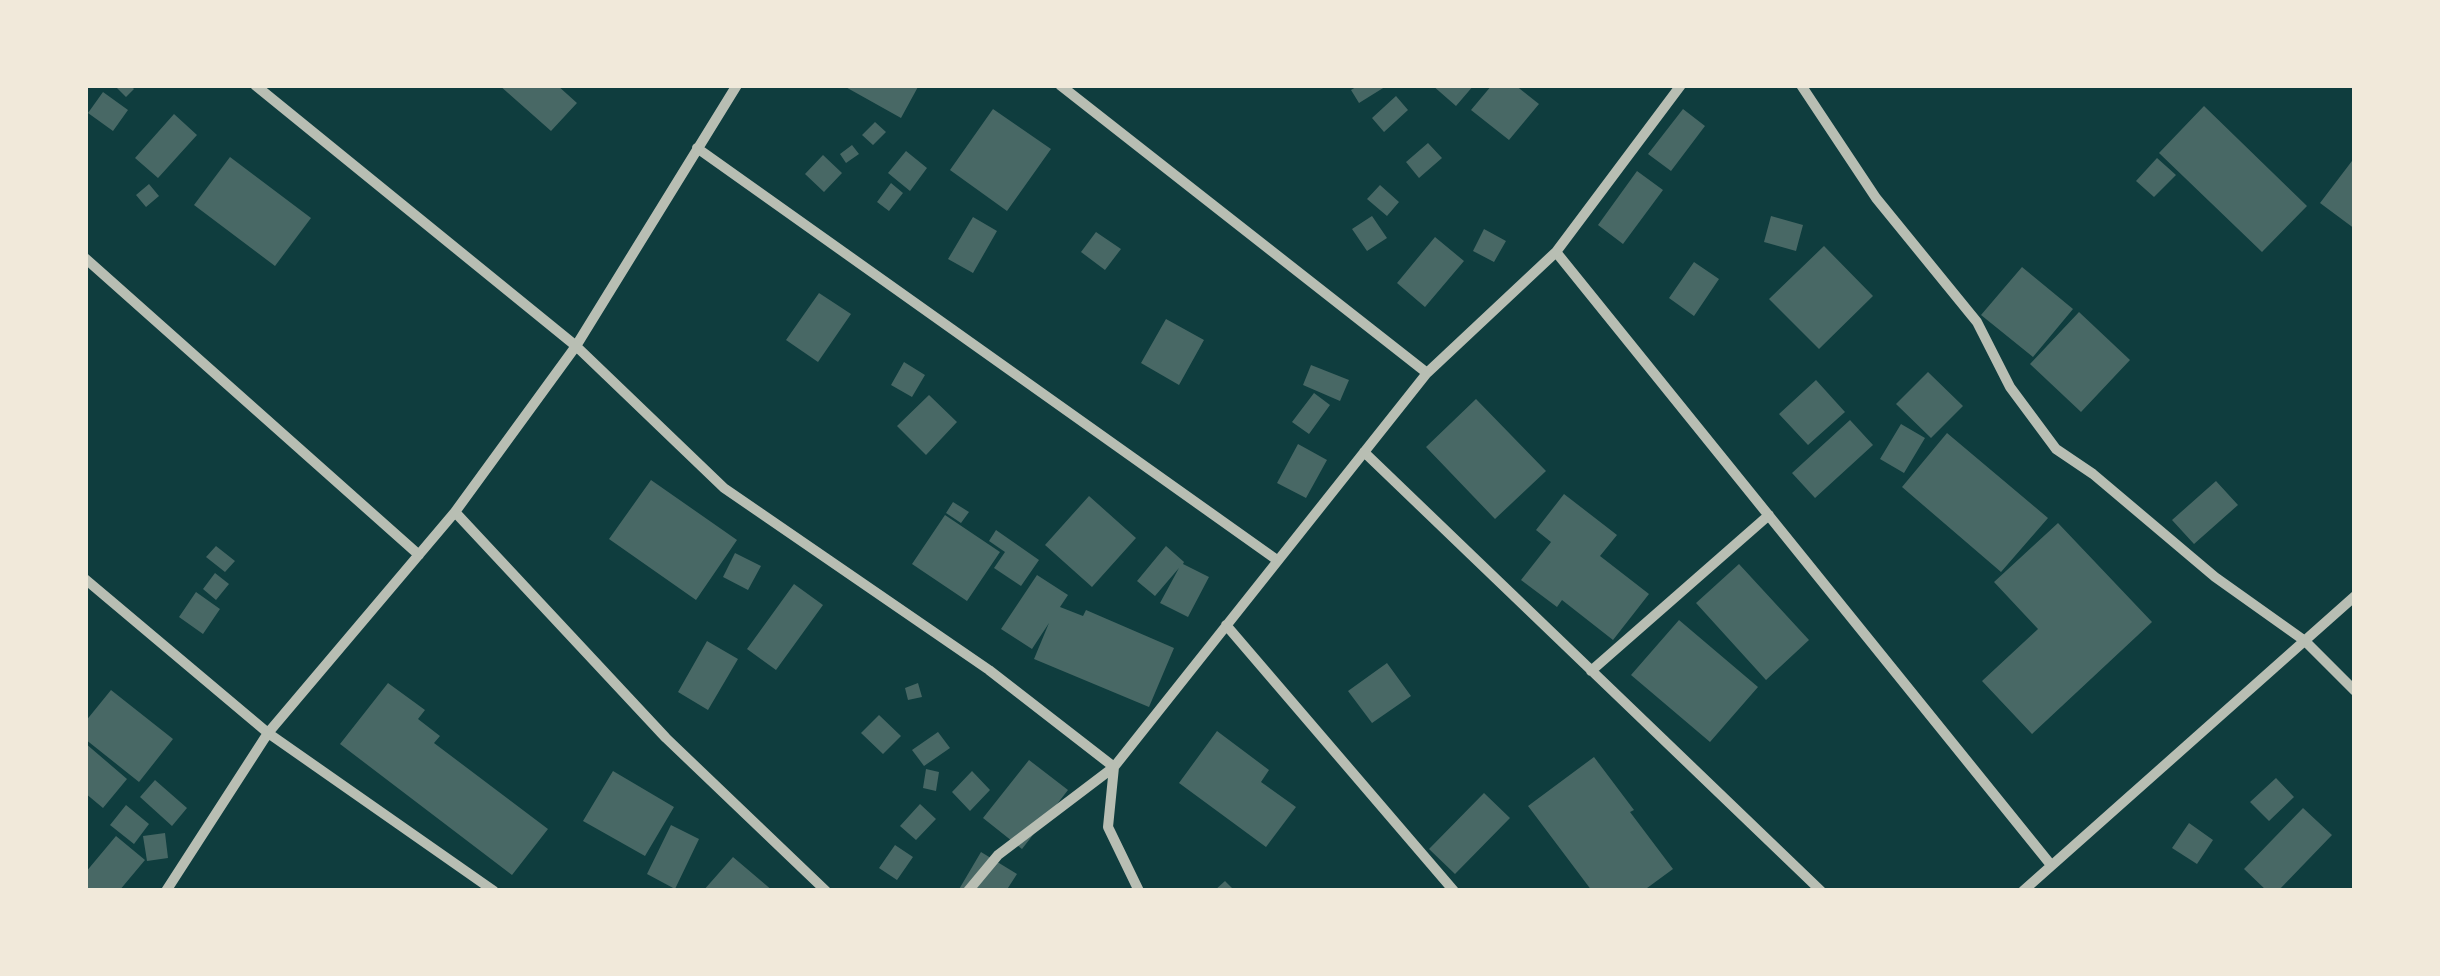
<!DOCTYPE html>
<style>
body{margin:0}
#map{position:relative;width:2440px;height:976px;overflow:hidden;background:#0f3d3e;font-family:"Asap Condensed",sans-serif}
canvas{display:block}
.frame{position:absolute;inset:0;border:88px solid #f1e9da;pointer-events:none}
</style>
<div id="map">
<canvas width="2440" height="976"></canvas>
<div class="frame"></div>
</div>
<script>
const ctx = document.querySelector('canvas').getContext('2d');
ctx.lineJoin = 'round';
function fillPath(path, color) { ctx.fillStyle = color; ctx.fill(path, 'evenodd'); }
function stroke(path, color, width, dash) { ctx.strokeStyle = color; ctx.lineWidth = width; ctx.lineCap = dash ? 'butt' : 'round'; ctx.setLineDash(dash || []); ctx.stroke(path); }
fillPath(new Path2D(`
 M118,85H130L134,89L126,97L116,87Z
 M499,85H557L577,103L551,131Z
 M842,85H919L901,118Z
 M1359,85H1388L1359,103L1351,90Z
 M1432,85H1474L1456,106Z
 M1492,85H1515L1539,104L1509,140L1471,110Z
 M103,92L128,110L113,131L88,113Z
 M1396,96L1408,110L1384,132L1372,118Z
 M2204,106L2307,206L2262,252L2159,153Z
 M993,109L1051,149L1007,211L950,170Z
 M1683,109L1705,126L1671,171L1648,154Z
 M174,114L197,135L158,178L135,158Z
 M875,122L886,132L873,145L862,135Z
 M1428,143L1442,158L1419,178L1406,162Z
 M852,145L859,154L846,163L840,154Z
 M906,151L927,168L910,191L888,173Z
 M823,155L842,173L824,192L805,174Z
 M230,157L311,218L275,266L194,205Z
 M2355,157V229L2320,203Z
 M2157,158L2176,175L2154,197L2136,181Z
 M1637,171L1663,190L1623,244L1598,225Z
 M891,183L903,193L889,211L877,202Z
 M149,184L159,196L146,207L136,195Z
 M1380,185L1399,202L1387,216L1367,199Z
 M1372,216L1387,238L1367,251L1352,229Z
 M1771,216L1803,225L1796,251L1764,242Z
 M973,217L997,231L973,273L948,259Z
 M1484,229L1506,241L1494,262L1473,251Z
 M1096,232L1121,249L1105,270L1081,252Z
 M1435,237L1464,261L1425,307L1397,283Z
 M1824,246L1873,296L1819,349L1769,299Z
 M1694,262L1719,279L1694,316L1669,298Z
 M2022,267L2073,309L2033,357L1981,315Z
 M819,293L851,314L818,362L786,340Z
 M2079,312L2130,360L2081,412L2030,364Z
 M1166,319L1204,340L1179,385L1141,363Z
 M904,362L925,375L912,397L891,385Z
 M1311,365L1349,380L1340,401L1303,385Z
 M1928,372L1963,406L1931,438L1896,404Z
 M1816,380L1845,412L1808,445L1779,414Z
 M1314,393L1330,405L1309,434L1292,422Z
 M929,395L957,422L926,455L897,426Z
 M1476,399L1546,471L1495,519L1426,447Z
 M1850,420L1873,445L1815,498L1792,473Z
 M1901,424L1925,438L1904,473L1880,459Z
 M1947,433L2048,518L2001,572L1902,487Z
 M1298,444L1327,460L1306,498L1277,483Z
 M651,480L737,540L696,600L609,539Z
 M2216,481L2238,505L2194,544L2172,520Z
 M1564,494L1617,535L1600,556L1649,594L1613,640L1562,600L1557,607L1521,580L1551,542L1536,530Z
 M1089,496L1136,538L1092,587L1045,545Z
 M953,502L969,512L961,523L946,513Z
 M945,515L1000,552L967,601L912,564Z
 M2058,523L2152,622L2032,734L1982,681L2038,629L1994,582Z
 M996,530L1039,560L1021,586L994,568L1005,552L989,541Z
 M216,546L235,561L225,572L206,557Z
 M1166,546L1184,562L1183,564L1209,577L1188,617L1160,603L1179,568L1155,596L1137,581Z
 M735,553L761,566L748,590L723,577Z
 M1739,564L1809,640L1766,680L1696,603Z
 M215,573L229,584L216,600L203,589Z
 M1037,575L1068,595L1060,607L1083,616L1086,610L1174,648L1149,707L1034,659L1049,623L1032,649L1001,629Z
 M794,584L823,605L776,670L747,649Z
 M196,592L220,609L203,634L179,617Z
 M1679,620L1758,687L1710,742L1631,675Z
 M707,641L738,659L708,710L678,692Z
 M1387,663L1411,696L1372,723L1348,691Z
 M388,683L425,710L418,719L440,736L434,743L548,829L512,875L340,744Z
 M918,683L922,697L908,700L905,688Z
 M111,690L173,739L139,782L85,739V722Z
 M879,715L901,736L883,754L861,733Z
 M1217,731L1269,770L1261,782L1296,807L1266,847L1179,783Z
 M938,732L950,748L924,766L912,750Z
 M85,743L127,779L103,808L85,793Z
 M1594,757L1634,810L1630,812L1673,869L1643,891H1592L1528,806Z
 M1029,760L1068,790L1022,849L983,818Z
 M926,769L939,772L936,791L923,788Z
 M613,771L674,807L645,856L583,821Z
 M972,771L990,790L970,811L952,792Z
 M2276,778L2294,797L2269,821L2250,802Z
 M155,780L187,808L172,826L140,797Z
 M1484,793L1510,818L1455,874L1429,849Z
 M920,804L936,819L916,840L900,826Z
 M126,805L149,824L134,844L110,825Z
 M2303,808L2332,835L2278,891H2267L2244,869Z
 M2189,823L2213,840L2197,864L2172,848Z
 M671,825L699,839L675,889L647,874Z
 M165,833L168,858L147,861L143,836Z
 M116,836L145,860L119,891H85V873Z
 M895,845L913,857L897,880L879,868Z
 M981,852L1017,874L1006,891H958Z
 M733,857L773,891H703Z
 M1225,881L1235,891H1214Z`), '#486865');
stroke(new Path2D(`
 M255,85L576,346L724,488L989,670L1114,767L1108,827L1139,891
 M1060,85L1427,373
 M1801,85L1876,198L1977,322L2010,387L2056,449L2093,474L2215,577L2305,641L2355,691
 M697,148L1277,560
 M1556,252L2051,865
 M85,258L419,555
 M1364,452L1821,891
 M455,512L666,738L826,891
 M85,579L268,733L494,891
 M1226,625L1454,891
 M1591,671L1769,515
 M166,891L268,733L455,512L576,346L737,85
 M968,891L998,855L1114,767L1427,373L1556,252L1681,85
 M2023,891L2355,596`), '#b8beb3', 10);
</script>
